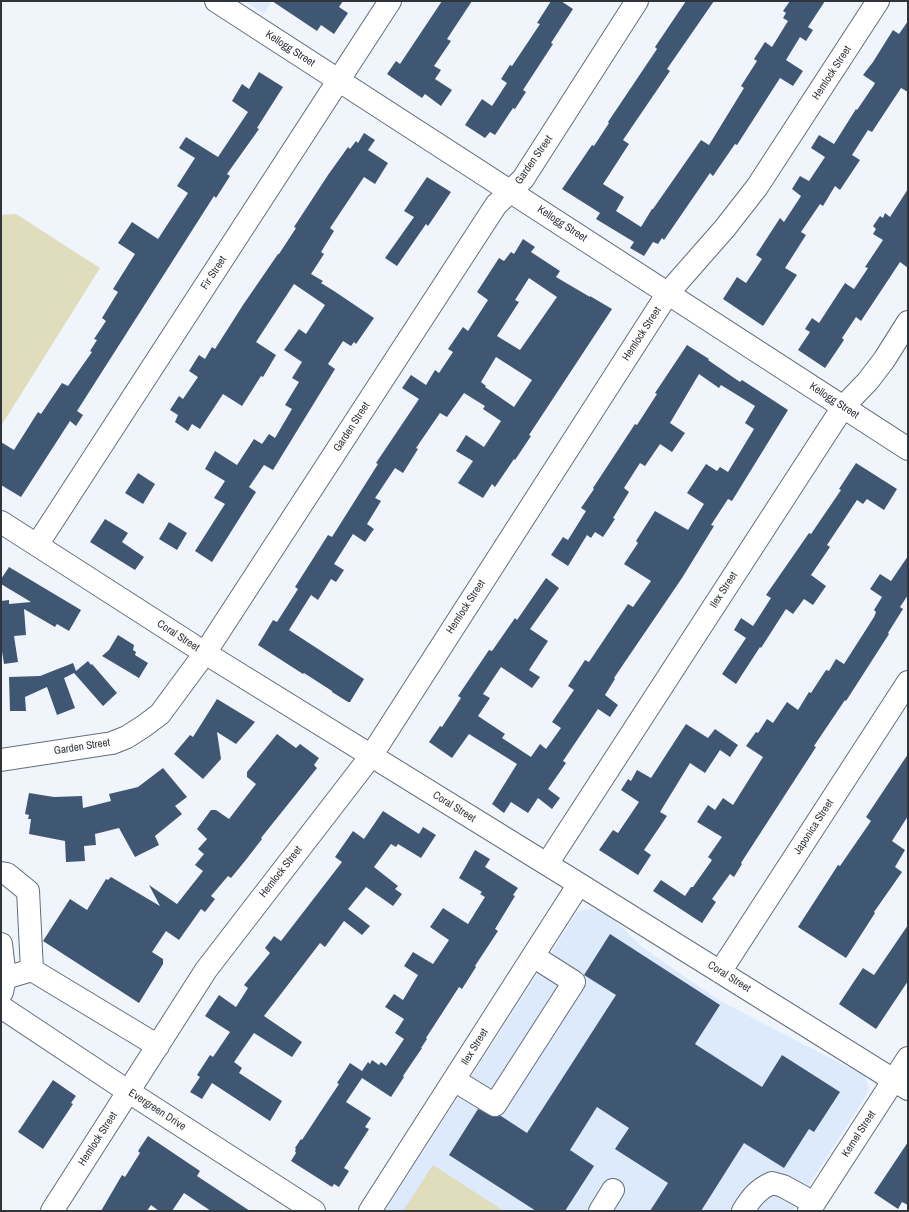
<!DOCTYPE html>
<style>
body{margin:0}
#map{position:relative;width:909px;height:1212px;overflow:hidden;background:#f0f5fc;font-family:"Archivo Narrow",sans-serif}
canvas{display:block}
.frame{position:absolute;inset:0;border:2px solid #30353b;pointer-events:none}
</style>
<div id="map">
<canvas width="909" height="1212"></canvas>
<div class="frame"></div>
</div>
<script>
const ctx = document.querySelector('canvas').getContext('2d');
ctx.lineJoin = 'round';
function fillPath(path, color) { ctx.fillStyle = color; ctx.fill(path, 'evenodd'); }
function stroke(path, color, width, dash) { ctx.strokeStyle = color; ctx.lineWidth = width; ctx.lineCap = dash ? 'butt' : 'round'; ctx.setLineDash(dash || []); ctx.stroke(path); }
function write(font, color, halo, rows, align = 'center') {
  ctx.font = font + ' "Archivo Narrow",sans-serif'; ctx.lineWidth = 4; ctx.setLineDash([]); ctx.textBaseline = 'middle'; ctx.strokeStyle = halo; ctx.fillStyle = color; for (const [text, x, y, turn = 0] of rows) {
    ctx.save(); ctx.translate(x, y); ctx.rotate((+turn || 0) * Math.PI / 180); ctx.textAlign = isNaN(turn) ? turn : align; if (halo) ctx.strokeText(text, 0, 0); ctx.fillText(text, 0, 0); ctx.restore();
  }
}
fillPath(new Path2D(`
 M244,1H272L264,14Z
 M587,909L598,910L613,919L642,947L720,1001L865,1076L869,1088L866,1096L792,1211H385L577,912Z`), '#dceafc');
fillPath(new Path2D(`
 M16,214L100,268L1,426V215Z
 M433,1165L504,1211H403Z`), '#dfddbc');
fillPath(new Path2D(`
 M272,1H343L339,7L348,13L334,34L321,25L317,31Z
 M442,1H472L447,39L451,41L434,66L441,70L435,79L452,90L441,106L425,94L422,98L387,74L396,61L400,64Z
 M551,1H561L573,9L551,43L553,44L523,90L526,92L515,109L513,108L495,135L490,132L485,138L465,125L482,99L492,106L507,83L501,79L510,65L512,66L540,24L537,23Z
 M686,1H714L667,69L670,71L623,140L629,144L603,184L624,197L616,211L641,227L652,209H653L701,140L709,145L744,88L741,86L757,61L754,59L765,42L772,47L788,21L783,18L786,13L783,11L790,1H825L808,27L813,30L806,41L800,37L786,60L803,71L793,86L780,78L737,145L735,144L713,176L710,173L664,240L662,238L658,244L653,242L644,256L630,248L634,242L596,219L600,213L562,189L592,145L594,146L609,123L608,122L657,49L655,47Z
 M908,21V92L901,88L872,132L868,130L852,155L860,160L840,190L835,186L823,206L820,204L801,232L806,235L785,268L797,275L763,326L723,299L737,277L746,283L762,259L756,255L780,218L784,222L801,196L792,189L800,176L809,181L825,157L811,148L819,135L834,144L856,109L857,110L874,85L875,83L863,75L873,62L893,30L899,34Z
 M259,72L283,87L257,128L259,129L227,174L230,176L216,198L214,196L77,411L83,415L76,426L70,421L21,497L1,485V442L14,450L38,412L41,414L62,383L68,386L92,352L90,351L97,340L94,339L106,321L102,318L118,292L113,289L135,254L118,243L132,222L158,239L188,193L177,186L195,158L179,148L186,137L218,157L248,112L232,101L242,84L249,89Z
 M364,133L375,140L368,150L388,163L375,184L364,177L330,228L334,231L321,252L324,254L311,274L323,281L321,283L334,291L374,318L356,344L354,342L351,346L343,341L328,364L335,369L273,470L264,465L249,487L256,492L212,562L195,551L225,504L214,498L225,481L205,469L215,451L237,465L254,439L262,444L269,434L275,438L292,409L285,405L299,382L292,378L302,362L284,350L299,329L306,334L325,305L294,284L256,342L276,355L263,377L261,376L242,406L223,394L200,429L192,424L188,431L175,422L178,415L170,410L179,396L183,399L198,377L189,371L199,355L205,359L212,347L215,349L243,305L278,254H279L296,228L294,227L328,175L348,147L350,149L356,141L358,143Z
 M427,177L451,192L428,226L426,224L397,266L385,258L414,217L404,211Z
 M908,189V268L900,262L861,321L856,317L842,338L844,340L825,368L798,350L810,332L805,329L812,318L819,323L845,283L854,289L868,268L865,267L883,240L873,234L876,229L873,226L880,216L883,218L885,213L890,217Z
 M523,239L535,247L531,252L560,271L556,277L590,297V296L612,309L529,435L531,436L515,460L514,459L495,487L492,484L483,498L458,483L473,461L456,451L466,435L484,447L501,421L483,409L485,406L464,393L447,417L440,413L416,448L418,449L403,473L395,468L375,498L381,501L367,524L374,529L365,542L353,534L334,564L344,570L336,582L331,579L318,600L311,595L289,630L364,679L350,702H348L332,692V691L304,673L303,674L258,645L273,620L277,622L298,589L295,587L328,535L332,537L378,464L376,463L419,399L402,388L411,375L426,385L435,370L439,373L453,352L448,349L463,327L468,331L488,300L477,292L499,258L504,261L511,252L514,254ZM529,278L557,297L520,350L497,336L519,302L515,300ZM496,357L532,380L514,407L485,387L486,386L481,382Z
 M687,345L709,359L708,360L740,382L742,380L788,410L732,501L728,499L711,525L714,526L682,578L614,678L615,679L605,695L618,705L610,717L598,709L563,761L566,763L548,789L560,798L552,809L538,798L528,813L511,802L504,813L492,804L517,764L469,734L452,758L429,742L440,726L442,727L461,698L458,696L489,650L492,651L515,618L517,620L546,578L559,588L530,629L548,641L529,670L540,677L532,688L501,667L483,694L490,698L478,716L505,734L502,738L531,757L540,744L546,749L561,728L552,722L574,690L568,686L585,660L589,662L628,604L633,607L651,581L624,564L638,543L636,541L655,511L688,530L704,504L687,493L706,464L717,471L720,467L728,472L754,429L745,423L755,406L721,385L719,388L699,374L670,423L685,433L672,452L660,444L645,466L640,463L624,488L629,492L613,518L615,519L603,537L595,532L591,538L587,535L568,566L551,555L563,537L568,540L586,511L581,508L594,489L593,488L635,424L637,425L657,394L655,393Z
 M856,463L897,489L884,510L867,499L863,504L857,500L827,545L830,547L811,575L826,586L813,605L804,599L793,614L786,609L761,648L760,647L736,684L722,674L746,638L734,630L741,618L753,626L771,598L766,595L809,533L811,534L841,490L839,489Z
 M138,473L155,484L143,504L125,493Z
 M105,519L128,533L122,542L144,557L135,570L90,542Z
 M169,522L187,533L177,550L159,539Z
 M908,556V595L900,607L903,609L888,633L889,634L846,701L845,700L814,746L816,747L741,863L742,864L734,877L730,874L712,899L716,902L702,923L653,891L661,880L685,896L691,887H693L712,860L708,857L722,837L697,822L708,805L715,810L723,798L733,805L763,757L746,746L756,732L758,733L767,719L773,723L787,702L798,710L809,692L811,693L826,670L829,671L836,659L844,664L874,617L876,612L874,610L882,597L870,589L880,574L891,581Z
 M9,567L81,610L69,631L57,624L55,627L24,609L26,635L14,636L18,662L4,664L1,645V601L9,600V604L31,602L1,584V579Z
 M118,635L134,645L133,650L136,652L135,655L148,663L139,678L102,656L109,650Z
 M88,661L91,665L92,664L117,693L103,706L74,673L64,678L75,708L57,715L47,687L25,697L26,711H10L9,677L40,676L73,663L76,671Z
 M217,699L255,722L236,744L217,732L221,759L203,779L174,754L190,735L193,737Z
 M686,724L708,738L715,729L738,745L730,757L720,750L705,773L690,763L660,812L667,816L644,850L651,855L638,875L599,850L613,830L618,833L639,802L621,790L628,779L631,781L637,770L651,778Z
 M277,734L296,748L300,744L319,758L314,765L317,768L261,838L262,839L245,861L231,878L228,876L211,896L215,899L205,912L201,909L179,940L166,931L152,952L163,959V964L139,1003L43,941L70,899L87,910L106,879L108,880L111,877L160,906L149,885L177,904L203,871L195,865L204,854L198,849L207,839L197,829L211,810H216L229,819L256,784L247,777V772Z
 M908,754V816L892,841L905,850L895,867L902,872L874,912L875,913L846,958L798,927L838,865L840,866L871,821L866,817Z
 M163,768L187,797L175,806L182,814L155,836L159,845L135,857L119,828L95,834L96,845L84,846L85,861L66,862L65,841L29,834L31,819H28L29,815L25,814L29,793L54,797L82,796L83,808L111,801L109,794L138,787Z
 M383,811L419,834L423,827L436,835L421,858L398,844L396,847L391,844L374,867L398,886L395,889L402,894L393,906L366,887L348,909L370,926L362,935L344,921L325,947L320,943L264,1016L302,1042L292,1057L254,1033L234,1062L242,1068L239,1073L282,1101L270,1121L212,1083L202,1099L190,1092L200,1077L197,1075L210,1055L213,1057L230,1032L205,1016L219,995L236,1007L248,988L244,985L270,953L265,948L274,936L281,941L342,862L335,857L353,831L364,839Z
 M475,850L490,859L485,867L518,888L513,895L515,896L495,929L498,931L475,966L476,967L462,989L459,987L426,1038L427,1039L421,1048H422L403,1076L404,1077L391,1097L362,1078L346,1102L371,1118L365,1127L369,1129L344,1168L349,1171L339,1187L334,1184L332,1187L291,1161L296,1153L295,1151L296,1149L295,1148L301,1139L302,1140L323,1108L339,1084L337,1083L350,1063L362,1071L368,1062L370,1064L372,1060L379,1065L381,1062L386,1066L404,1039L395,1033L404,1019L385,1007L394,994L403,1000L418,975L404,966L413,952L433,964L449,940L430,927L443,908L468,924L485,897L480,894L482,892L459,878Z
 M908,925V981L876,1029L839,1004L863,968L874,975Z
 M610,934L720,1005L695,1044L762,1087L782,1055L840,1092L814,1132L809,1129L784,1168L744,1143L701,1211H650L668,1183L615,1149L629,1128L597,1107L570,1150L594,1166L565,1211H536L449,1155L478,1109L494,1117L501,1116L527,1133L616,995L584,975Z
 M53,1080L76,1096L71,1103L73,1104L43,1149L18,1132Z
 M148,1136L200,1171L197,1176L250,1211H211L184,1193L172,1211H159L151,1205L147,1211H101L122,1175L125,1177L140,1153L138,1151Z
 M908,1142V1205L902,1202L898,1209L874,1193Z`), '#405774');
const minor = new Path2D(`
 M216,1L908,449
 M1,522L205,653L579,884L908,1089
 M37,545L390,1
 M1,760L112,743L127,737L144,726L160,714L205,653L496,205L523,179L637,1
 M547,864L843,407L868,381L884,360L908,322
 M1,873L7,874L28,891L32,970
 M1,944L5,978L2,992
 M720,972L908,682
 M5,978L32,970L158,1046
 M1,1007L129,1092L314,1211
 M454,1080L495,1105L574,982L533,956
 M52,1211L206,970L371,756L668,293L725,228L757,187L878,1
 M370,1211L579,884
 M600,1211L613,1190
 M743,1211C751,1198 758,1189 772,1183L783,1186L814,1203
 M809,1211L908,1058`);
stroke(minor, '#636e7c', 24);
stroke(minor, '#fff', 22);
write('11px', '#30353b', '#fff', [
 ["Kellogg Street",290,49,33],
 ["Hemlock Street",832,73,-57],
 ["Garden Street",534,160,-55],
 ["Kellogg Street",562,224,33],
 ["Fir Street",214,273,-57],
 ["Hemlock Street",642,334,-57],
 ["Kellogg Street",834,401,33],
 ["Garden Street",352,427,-57],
 ["Ilex Street",724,590,-57],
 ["Hemlock Street",466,607,-57],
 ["Coral Street",178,636,33],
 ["Garden Street",82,747,-9],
 ["Coral Street",454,807,32],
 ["Japonica Street",814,827,-57],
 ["Hemlock Street",281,872,-52],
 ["Coral Street",729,977,32],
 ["Ilex Street",475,1047,-58],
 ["Evergreen Drive",157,1110,33],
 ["Kernel Street",859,1134,-57],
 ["Hemlock Street",98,1139,-57]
]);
</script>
